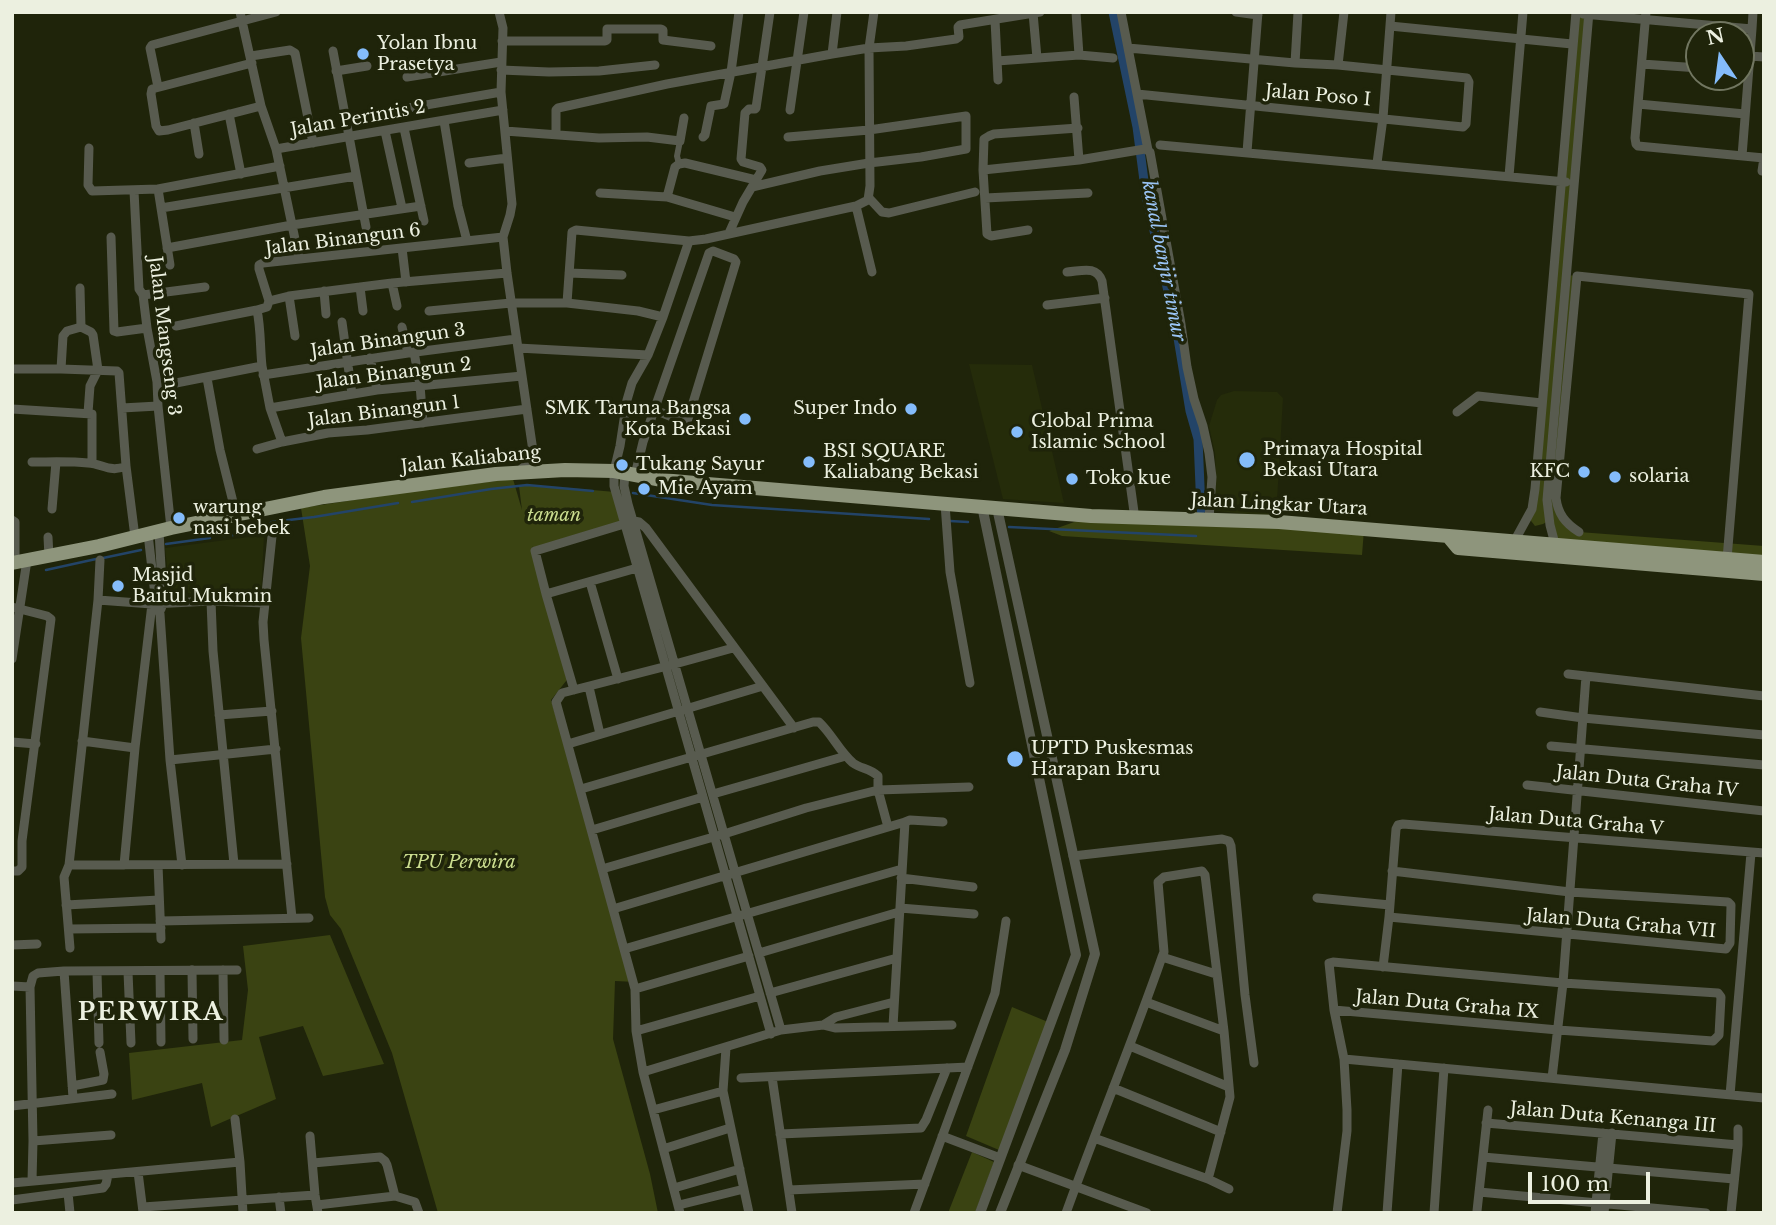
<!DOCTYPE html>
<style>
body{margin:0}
#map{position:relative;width:1776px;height:1225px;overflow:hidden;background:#1f240a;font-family:"Libre Baskerville",serif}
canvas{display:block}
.frame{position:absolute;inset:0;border:14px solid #ecf0e0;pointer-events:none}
.north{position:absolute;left:1685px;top:21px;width:70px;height:70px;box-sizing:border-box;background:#1f240a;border:2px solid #717660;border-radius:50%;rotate:347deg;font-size:19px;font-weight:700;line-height:28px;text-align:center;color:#ecf0e0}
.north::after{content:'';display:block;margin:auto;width:24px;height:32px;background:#84bcfb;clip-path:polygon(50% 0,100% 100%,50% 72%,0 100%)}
.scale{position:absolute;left:1528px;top:1172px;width:122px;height:32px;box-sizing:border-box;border:4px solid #ecf0e0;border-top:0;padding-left:9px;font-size:21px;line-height:24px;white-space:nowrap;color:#ecf0e0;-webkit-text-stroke:5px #1f240a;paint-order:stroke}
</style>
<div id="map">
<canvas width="1776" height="1225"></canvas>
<div class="frame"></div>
<div class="north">N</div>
<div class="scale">100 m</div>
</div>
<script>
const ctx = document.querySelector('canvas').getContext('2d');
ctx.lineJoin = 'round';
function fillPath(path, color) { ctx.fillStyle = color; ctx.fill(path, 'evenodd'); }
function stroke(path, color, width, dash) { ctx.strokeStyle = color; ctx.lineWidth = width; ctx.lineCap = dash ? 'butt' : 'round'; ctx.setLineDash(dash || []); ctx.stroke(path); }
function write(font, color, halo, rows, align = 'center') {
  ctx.font = font + ' "Libre Baskerville",serif'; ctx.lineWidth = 7; ctx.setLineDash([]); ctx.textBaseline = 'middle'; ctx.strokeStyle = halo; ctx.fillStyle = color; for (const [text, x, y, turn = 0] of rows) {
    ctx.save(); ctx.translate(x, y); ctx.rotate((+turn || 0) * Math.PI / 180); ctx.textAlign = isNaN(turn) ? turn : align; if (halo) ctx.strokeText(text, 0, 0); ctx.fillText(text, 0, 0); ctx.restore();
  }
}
fillPath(new Path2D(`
 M969,364L1032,365L1064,503L1003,499Z
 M1234,391L1277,392L1283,398L1276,518L1211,510L1216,478L1215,453L1209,426L1217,400L1221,395Z
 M264,535L261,598L170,592L165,548Z`), '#252c0a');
fillPath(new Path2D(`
 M1576,13L1589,14L1567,275L1577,276L1557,508L1579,532L1764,546V574L1555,544L1548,521L1543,524L1535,526L1528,517L1532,509Z
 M513,479L522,510L519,486H547L615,492L625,524L535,551L532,546L570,676L551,700L636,982L615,981L613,1039L650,1174L658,1213H438L392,1053L341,929L330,915L325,897L301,638L310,566L301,508L413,491Z
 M1091,516L1364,530L1362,555L1062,536L1049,531Z
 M330,935L384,1064L323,1076L303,1026L259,1037L276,1099L211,1127L202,1083L132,1100L129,1053L242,1040L248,990L243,946Z
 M1012,1007L1048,1022L999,1150L966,1136Z
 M972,1152L994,1162L975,1213H948Z`), '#3a4312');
stroke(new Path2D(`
 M633,493L712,505L929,519
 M412,502L491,489L527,485L593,491
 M950,521L968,522
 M1009,527L1196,536
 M224,536L251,533L263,529L272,522L314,517L398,503
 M166,544L210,538
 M103,558L141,550
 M46,570L96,559`), '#234468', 2.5);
stroke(new Path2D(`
 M1113,12L1137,127L1146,196L1176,326L1190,411L1198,439L1201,510`), '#234468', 9);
stroke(new Path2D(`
 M679,164L677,156L680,141`), '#585b4f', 6);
stroke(new Path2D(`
 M240,12L261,106L276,149L503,110
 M499,12L503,28L501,92L512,204L510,215L503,237L507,273L533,451L532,460L518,472
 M1076,12L1079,55
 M1121,12L1137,94L1463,127L1466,124L1469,82L1467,78L1338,65L1295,63L1128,48
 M1236,12L1258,15
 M1646,12L1635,138L1636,144L1638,146L1764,158L1762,171
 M1033,13L1037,58
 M1583,14L1752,29L1742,156
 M995,20L998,80
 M1390,26L1572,44
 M1752,29L1753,12
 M502,41H605L607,40V29H661L663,30V40L711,46
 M333,51L366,227
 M832,54L837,12
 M251,56L290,50L295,53L313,143
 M1750,56L1764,57
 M997,61L1079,55L1113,58
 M252,63L152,89L151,94L156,126L159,131L168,130L261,106
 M1295,63L1298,12
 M1642,64L1699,68
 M1338,65L1344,12
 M501,70L549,72L599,71L655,65
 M336,71L367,66
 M407,77L501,62
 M158,87L150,48L152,45L276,12
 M1137,94L1148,150
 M1074,97L1079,160L1145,149L1150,152L1181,324L1187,367L1194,399L1203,426L1209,453L1212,477L1209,519
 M1638,104L1745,114
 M790,110L804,12
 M229,114L241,174
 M345,119L501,92
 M444,121L458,206L467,241
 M194,123L199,154
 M404,128L424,221
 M385,131L402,208
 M505,131L599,138L647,137L680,141L684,118
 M556,134V110L558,108L667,84L832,54L869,48L906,46L956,39L959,37L958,27L960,25L1040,12
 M703,137L705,135L711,106L724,104L731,72L739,12
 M1160,145L1566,182
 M89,148L88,185L92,191L158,189L170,265
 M276,149L292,225L421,206
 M1247,152L1258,12
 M469,163L507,158
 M1377,163L1383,118L1391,12
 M983,170L1079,160
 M1509,176L1523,12
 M752,187L820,171L869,163L921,157L966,149V116L869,130L788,137
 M158,189L280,166
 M134,191L139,289L143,295L147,328L157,382L158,406L171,528
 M600,193L667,197
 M869,198L882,212L889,213L975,192
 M985,198L1088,193
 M856,206L872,272
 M161,208L356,176
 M735,217L667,197L675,167L679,164L685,163L756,180
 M1028,230L991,236L987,234L983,170L984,139L989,136L994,134L1078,128
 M729,233L743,202L762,170L760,167L743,162L741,159L745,113L749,109H755L756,108L770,12
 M111,237L114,331L117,332L147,328
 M689,241L663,317L648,355L632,383L627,400L620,446L614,471V486L771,1034
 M167,248L292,225L299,258
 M402,248L406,282
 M1067,272C1082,271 1096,265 1102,281L1135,519
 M569,273L622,275
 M392,283L397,306
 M360,287L363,311
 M80,288L81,327L91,332L93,335L98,370L90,386L88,413
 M324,291L326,314
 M143,295L205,287
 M289,296L295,336
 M269,301L259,269V265L263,263L503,237
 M1047,305L1105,298
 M429,311L511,303H567
 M663,317L638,311L567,303L572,232L576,230L689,241L706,239L856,206L868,200L870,186L869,48L874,12
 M342,322L352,394
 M176,326L257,310L267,307L269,301L289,296L392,283L507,273
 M402,327L408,353
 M518,348L648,355
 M414,352L420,385L423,423
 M370,358L377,390
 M262,366L270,408L282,442L328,433L367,430L527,409
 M12,369H61L117,371L119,373L126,466L135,537
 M61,369L63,336L67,331L81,327
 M263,375L408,353L516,339
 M207,378L220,450L236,514
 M157,382L176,383L262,366C260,348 261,329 257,310
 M122,408L158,406
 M270,408L377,390L522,376
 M12,409L92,414V463
 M1457,412L1478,396L1542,403
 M257,449L282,442
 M32,462C50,462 70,461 88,463C103,464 110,473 126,466
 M625,473L624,486L628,504L781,1030
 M635,475L643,442L709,253L713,251L734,259L736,262L688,419L682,421L655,410
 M945,504L950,572L970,683
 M52,509L56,462
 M12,520L15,522V562
 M159,531L163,603L161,609
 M1579,532C1565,523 1558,514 1556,498L1577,276L1749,294L1727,559
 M148,534L156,604L160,614L170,760L182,865
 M272,536L263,622L264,640L292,918
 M48,537L49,557
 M1519,545L1515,540L1532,509L1535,489L1576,12
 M1553,545L1555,544L1550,525L1547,500L1589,12
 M590,582L618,679
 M546,594L637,568
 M98,600L152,604L211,601L265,603
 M211,601L213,651L234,864
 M12,607L47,616L51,619L22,841V867L18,871H12
 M12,659L27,560
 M1568,674L1764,696
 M589,687L600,734
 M574,690L546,594L535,551L634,521L639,522L646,528L794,728
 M1540,712L1583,718L1764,735
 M219,715L272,711
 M82,741L135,748
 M12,742L36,744
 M568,744L763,686
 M1551,746L1764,765
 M170,760L276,749
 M1527,785L1764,811
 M581,789L813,722H819C832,734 839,751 853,763C861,769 870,768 878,776V790L888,827
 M713,794L846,756
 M905,822L910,820L943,822
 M592,830L703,797
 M1073,856L1222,839L1229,841L1231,846L1245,995L1254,1063
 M69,865L98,600L100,560
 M124,865L135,748L152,604
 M158,865L161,939
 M602,869L724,834L806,808L878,790L969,787
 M901,878L973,887
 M1317,898L1390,905
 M66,905L159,900
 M900,908L974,914
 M613,909L905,822L893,1026
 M1389,917L1726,949L1730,943L1731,905L1728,902L1570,892L1392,871
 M160,921L309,918
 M69,929L161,928
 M12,945L37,944
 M70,948L64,877L69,865L287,864
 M624,949L902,869
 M759,953L899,912
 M1162,957L1216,974
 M1383,967L1389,917L1396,829L1398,825L1403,824L1764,853
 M192,970L193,1039
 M223,970L224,1040
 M64,971L73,1098
 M160,971L161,1042
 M97,972L99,1043
 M128,972L131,1043
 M12,986L30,987
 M635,989L749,956
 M770,993L897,958
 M1146,1002L1224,1031
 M1334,1010L1558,1030L1713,1041L1719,1035L1721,997L1718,993L1563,983L1333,962L1329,963L1334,1010L1344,1059L1347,1110V1131L1337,1213
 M823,1025L835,1028L952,1025
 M636,1031L760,996
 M1130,1046L1229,1087
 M726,1048L723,1091L749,1213
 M1344,1059L1764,1098
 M643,1072L781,1030L823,1025L836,1017L894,1002
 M772,1077L792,1213
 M741,1078L968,1067
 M1552,1078L1563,983L1586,676
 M72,1086L103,1080L104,1074L100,1052
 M1113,1088L1221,1132
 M1730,1095L1751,853
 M12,1106L112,1094
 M653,1110L723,1091
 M235,1119L240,1162
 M1486,1123L1738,1145
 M780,1134L921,1128L926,1120L947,1068
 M310,1136L315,1195L318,1213
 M942,1136L1000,1158
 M1094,1138L1208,1179L1229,1189
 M33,1141L111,1135
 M663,1149L730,1128
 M1483,1157L1734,1179
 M313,1163L380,1157L385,1161L387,1165L395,1196L415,1202L419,1213
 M1018,1165L1147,1213
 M138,1172L143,1212
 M32,1181L33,1141L30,987L33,976L38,973L64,971L237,970
 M12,1183L240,1162L243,1213
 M674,1188L740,1169
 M789,1190L925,1184
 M1479,1192L1706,1213
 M68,1193L70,1213
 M279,1197L281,1213
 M12,1200L103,1188L106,1184L108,1175
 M317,1205L395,1196
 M679,1205L744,1189
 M143,1207L315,1195
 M1477,1211L1488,1110
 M680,1213L643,1072L636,1031L635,989L556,702L562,693L675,664L733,648
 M914,1213L995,993L1006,921
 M1066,1213C1097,1127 1132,1043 1162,957L1164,952L1158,882L1164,877L1202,871L1205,875L1224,1031L1230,1097L1208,1179
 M1387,1213L1398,1064
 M1434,1213L1444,1068
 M1595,1213L1603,1133
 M1604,1213L1612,1133
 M1731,1213L1738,1145V1129`), '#585b4f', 9);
stroke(new Path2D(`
 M997,508L1095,954L1065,1050L1000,1213
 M980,1213L1076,955L982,506`), '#585b4f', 10);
stroke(new Path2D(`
 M1448,536L1458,548L1764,574
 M12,563L99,546L171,528L324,497L496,474L565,470L614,471L662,480L695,483L1091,516L1279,522L1764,562`), '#8e957c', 14);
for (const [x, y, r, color] of [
 [363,54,7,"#84bcfb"],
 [911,409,7,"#84bcfb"],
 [745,419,7,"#84bcfb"],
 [1017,432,7,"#84bcfb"],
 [1247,460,9,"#84bcfb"],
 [809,462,7,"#84bcfb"],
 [622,465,7,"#84bcfb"],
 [1584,472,7,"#84bcfb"],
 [1615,477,7,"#84bcfb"],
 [1072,479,7,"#84bcfb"],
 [644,489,7,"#84bcfb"],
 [179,518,7,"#84bcfb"],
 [118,586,7,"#84bcfb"],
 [1015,759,9,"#84bcfb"]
]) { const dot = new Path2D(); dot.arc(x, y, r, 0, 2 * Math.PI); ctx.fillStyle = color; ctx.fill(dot); stroke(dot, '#1f240a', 2.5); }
write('18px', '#ecf0e0', '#1f240a', [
 ["Yolan Ibnu",377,44],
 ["Prasetya",377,65],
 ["SMK Taruna Bangsa",731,409,"right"],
 ["Kota Bekasi",731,430,"right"],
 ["Super Indo",897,409,"right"],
 ["Global Prima",1031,422],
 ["Islamic School",1031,443],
 ["Primaya Hospital",1263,450],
 ["Bekasi Utara",1263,471],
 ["BSI SQUARE",823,452],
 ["Kaliabang Bekasi",823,473],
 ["Tukang Sayur",636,465],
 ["KFC",1570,472,"right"],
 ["solaria",1629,477],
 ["Toko kue",1086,479],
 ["Mie Ayam",658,489],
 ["warung",193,508],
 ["nasi bebek",193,529],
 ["Masjid",132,576],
 ["Baitul Mukmin",132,597],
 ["UPTD Puskesmas",1031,749],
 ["Harapan Baru",1031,770]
], 'left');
write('18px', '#ecf0e0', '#1f240a', [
 ["Jalan Poso I",1318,96,5],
 ["Jalan Perintis 2",358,119,-10],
 ["Jalan Binangun 6",343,240,-7],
 ["Jalan Mangseng 3",164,336,83],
 ["Jalan Binangun 3",388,341,-8],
 ["Jalan Binangun 2",394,374,-7],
 ["Jalan Binangun 1",384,412,-7],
 ["Jalan Kaliabang",471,460,-6],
 ["Jalan Lingkar Utara",1279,505,3],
 ["Jalan Duta Graha IV",1647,782,6],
 ["Jalan Duta Graha V",1576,822,5],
 ["Jalan Duta Graha VII",1621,924,5],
 ["Jalan Duta Graha IX",1447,1005,5],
 ["Jalan Duta Kenanga III",1613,1118,5]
]);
write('italic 18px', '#cbdd8f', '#1f240a', [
 ["taman",554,516],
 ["TPU Perwira",459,863]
]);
write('italic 19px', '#9ac4f5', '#1f240a', [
 ["kanal banjir timur",1163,261,79]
]);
ctx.letterSpacing = '2px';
write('bold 24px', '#ecf0e0', '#1f240a', [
 ["PERWIRA",151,1013]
]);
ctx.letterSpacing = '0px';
</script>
